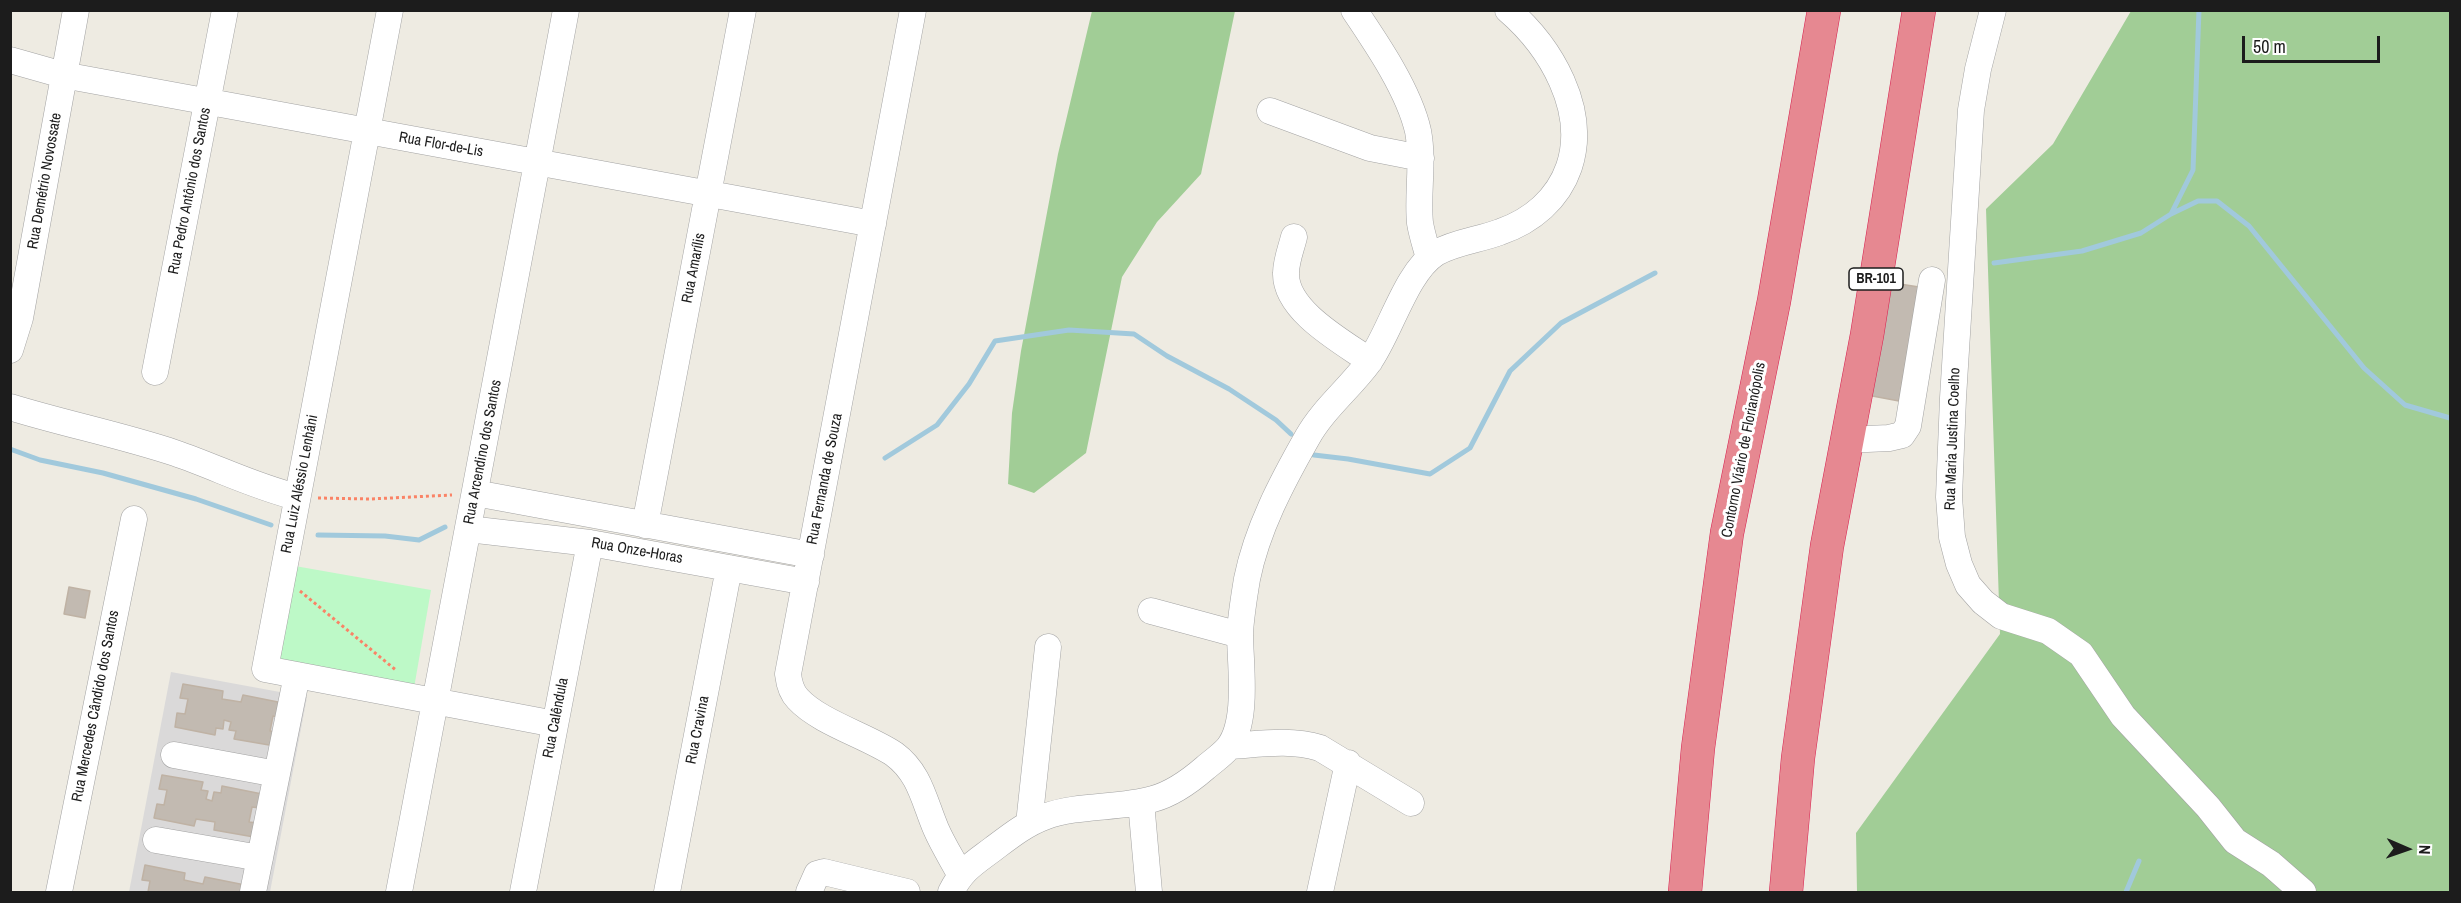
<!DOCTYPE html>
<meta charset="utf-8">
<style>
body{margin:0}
#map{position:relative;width:2461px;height:903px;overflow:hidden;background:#eeebe2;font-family:"Archivo Narrow",sans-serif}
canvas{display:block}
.frame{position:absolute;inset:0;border:12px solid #1c1c1c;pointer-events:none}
.north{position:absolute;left:2377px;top:819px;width:60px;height:60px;-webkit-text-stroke:4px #fff;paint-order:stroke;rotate:92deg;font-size:16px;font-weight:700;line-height:24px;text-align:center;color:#1c1c1c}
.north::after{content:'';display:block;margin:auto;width:21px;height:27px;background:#1c1c1c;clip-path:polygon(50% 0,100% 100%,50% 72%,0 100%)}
.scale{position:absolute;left:2242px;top:36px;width:138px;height:27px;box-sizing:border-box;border:3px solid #1c1c1c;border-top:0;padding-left:8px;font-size:18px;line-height:21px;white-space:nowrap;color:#1c1c1c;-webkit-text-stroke:4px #fff;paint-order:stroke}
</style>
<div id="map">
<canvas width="2461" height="903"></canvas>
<div class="frame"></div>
<div class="north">N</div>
<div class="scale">50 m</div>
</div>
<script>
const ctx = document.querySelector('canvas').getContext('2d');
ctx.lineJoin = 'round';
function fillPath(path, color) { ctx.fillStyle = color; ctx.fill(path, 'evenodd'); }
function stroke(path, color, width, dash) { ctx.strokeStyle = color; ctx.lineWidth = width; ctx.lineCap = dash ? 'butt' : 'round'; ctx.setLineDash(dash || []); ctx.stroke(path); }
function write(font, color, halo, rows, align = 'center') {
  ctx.font = font + ' "Archivo Narrow",sans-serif'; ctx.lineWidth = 6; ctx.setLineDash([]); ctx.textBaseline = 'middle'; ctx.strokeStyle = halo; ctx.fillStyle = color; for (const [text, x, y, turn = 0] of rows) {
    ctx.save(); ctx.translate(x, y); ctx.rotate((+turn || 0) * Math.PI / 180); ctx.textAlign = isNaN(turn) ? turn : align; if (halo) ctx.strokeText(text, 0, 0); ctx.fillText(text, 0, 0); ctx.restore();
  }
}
fillPath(new Path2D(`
 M171,672L307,697L270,892H129Z`), '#dad9d9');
fillPath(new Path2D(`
 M1092,11H1235L1201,174L1157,222L1122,277L1086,453L1034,493L1008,484L1012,413L1021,351L1058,154Z
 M2131,11H2450V892H1857L1856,833L2000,634L1986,209L2053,144Z`), '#a1cd96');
fillPath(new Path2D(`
 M295,566L431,590L414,688L277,663Z`), '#bdf9c7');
stroke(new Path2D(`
 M2171,214L2193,170L2199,10
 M1994,263L2082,251L2141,233L2171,214L2198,201H2217L2249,226L2364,368L2405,405L2450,418
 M10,449L40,460L103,473L196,499L271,525
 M1314,455L1348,459L1430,474L1470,448L1510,371L1561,323L1655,273
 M885,458L937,425L969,384L995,341L1069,330L1134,334L1167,356L1229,389L1276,420L1291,434
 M318,535L385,536L419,540L445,527
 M2126,892L2139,861`), '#a1c9dc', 5);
const building = new Path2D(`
 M1887,282L1919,287L1899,401L1867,395Z
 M69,587L90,591L85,618L64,614Z
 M183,684L223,691L222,699L241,702L243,695L283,703L280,717L273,716L270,731L277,732L275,746L234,739L236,731L229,730L231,722L224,720L223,729L216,728L215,735L175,727L177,713L185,714L188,699L180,698Z
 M162,775L203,782L201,790L208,791L206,799L212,801L214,792L221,793L222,786L262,794L260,808L252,807L249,822L257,823L254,837L214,830L215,822L196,819L194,826L154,818L157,804L164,805L167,790L159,789Z
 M145,865L185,873L184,880L203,884L205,877L245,885L244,892H148L150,881L142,880Z`);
fillPath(building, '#c2bab1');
stroke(building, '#bfb2a4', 1.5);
const minor = new Path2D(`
 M390,10L265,669L555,724
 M913,10L788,674C789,683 791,692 798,699C819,722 867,736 894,754C920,773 924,801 936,829C943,845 952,859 960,874
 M1354,10C1377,44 1409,91 1418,131C1424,162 1417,193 1420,223C1422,235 1426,247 1429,258
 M1993,10L1978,69L1971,110L1953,398L1949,497L1952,537L1959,564L1968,585L1983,602L2001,616L2048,631L2081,654L2123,716L2208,807L2235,841L2271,864L2303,892
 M10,60L63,75L873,224
 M1270,111L1370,148L1421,158
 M1294,237C1291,249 1286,261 1286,273C1285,311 1343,342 1370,361
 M10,350L20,318L76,10
 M155,372L225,10
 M10,407C65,424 121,435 175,453C216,467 255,487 297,497
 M1845,440L1889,438L1902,435L1908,426L1932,280
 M475,493L811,555
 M645,525L743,10
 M468,529L590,543L806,582
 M1151,611L1240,635
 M1230,746C1261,744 1290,739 1320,748L1411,803
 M174,755L277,774
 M1141,802L1149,892
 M1029,824L1048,647
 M156,840L260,858
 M59,892L134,519
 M253,892L297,675
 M399,892L566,10
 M523,892L590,543
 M667,892L729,568
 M809,892L817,874L824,872L907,892
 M951,892C962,870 973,864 993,849C1009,837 1025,824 1044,817C1079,804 1118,809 1153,799C1172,794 1190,781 1205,768C1212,762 1222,755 1228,748C1249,722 1240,664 1240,633C1241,615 1244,597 1247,579C1257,529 1282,482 1307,438C1323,409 1350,388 1369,362C1390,333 1406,272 1436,253C1455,242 1479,240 1500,232C1532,221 1558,199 1569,167C1588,110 1551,47 1508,10
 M1320,892L1348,763`);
const highway = new Path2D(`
 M1685,892L1698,748L1727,533L1774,301L1824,10
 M1786,892L1798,758L1827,546L1867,335L1919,10`);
stroke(minor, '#a3a3a3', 27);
stroke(highway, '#d72351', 34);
stroke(new Path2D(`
 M318,498L370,499L452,495
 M300,591L397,671`), '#fa8366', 3, [3, 3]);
stroke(minor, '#fff', 26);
stroke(highway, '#e68891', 33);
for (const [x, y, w] of [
 [1876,279,54]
]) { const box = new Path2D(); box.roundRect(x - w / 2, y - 11, w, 22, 4.5); ctx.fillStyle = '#fff'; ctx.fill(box); stroke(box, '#1c1c1c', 1.5); }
write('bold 14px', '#1c1c1c', null, [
 ["BR-101",1876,279]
]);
write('15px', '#1c1c1c', '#fff', [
 ["Rua Flor-de-Lis",441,145,10],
 ["Rua Demétrio Novossate",45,181,-80],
 ["Rua Pedro Antônio dos Santos",190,191,-79],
 ["Rua Amarílis",694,268,-79],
 ["Rua Maria Justina Coelho",1953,439,-88],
 ["Contorno Viário de Florianópolis",1744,450,-79],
 ["Rua Arcendino dos Santos",483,452,-79],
 ["Rua Fernanda de Souza",825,479,-79],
 ["Rua Luiz Aléssio Lenhâni",300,484,-79],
 ["Rua Onze-Horas",637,551,10],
 ["Rua Mercedes Cândido dos Santos",96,706,-79],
 ["Rua Calêndula",556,718,-79],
 ["Rua Cravina",698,730,-79]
]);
</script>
